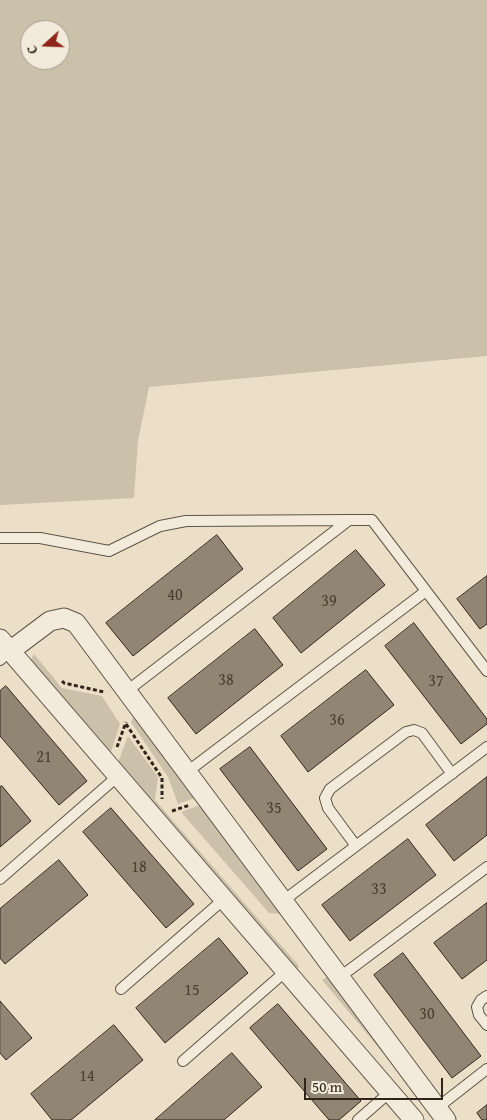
<!DOCTYPE html>
<meta charset="utf-8">
<style>
body{margin:0}
#map{position:relative;width:487px;height:1120px;overflow:hidden;background:#ebe0c7;font-family:"Gentium Book Plus",serif}
canvas{display:block}
.north{position:absolute;left:20px;top:20px;width:50px;height:50px;box-sizing:border-box;background:#f2ebdb;border:1px solid #a49c8e;border-radius:50%;rotate:250deg;font-size:14px;font-weight:700;line-height:20px;text-align:center;color:#2f251b}
.north::after{content:'';display:block;margin:auto;width:18px;height:22px;background:#8f2418;clip-path:polygon(50% 0,100% 100%,50% 72%,0 100%)}
.scale{position:absolute;left:304px;top:1078px;width:139px;height:22px;box-sizing:border-box;border:2px solid #2f251b;border-top:0;padding-left:6px;font-size:15px;line-height:18px;white-space:nowrap;color:#2f251b;-webkit-text-stroke:4px #f2ebdb;paint-order:stroke}
</style>
<div id="map">
<canvas width="487" height="1120"></canvas>
<div class="north">С</div>
<div class="scale">50 m</div>
</div>
<script>
const ctx = document.querySelector('canvas').getContext('2d');
ctx.lineJoin = 'round';
function fillPath(path, color) { ctx.fillStyle = color; ctx.fill(path, 'evenodd'); }
function stroke(path, color, width, dash) { ctx.strokeStyle = color; ctx.lineWidth = width; ctx.lineCap = dash ? 'butt' : 'round'; ctx.setLineDash(dash || []); ctx.stroke(path); }
function write(font, color, halo, rows, align = 'center') {
  ctx.font = font + ' "Gentium Book Plus",serif'; ctx.lineWidth = 4.5; ctx.setLineDash([]); ctx.textBaseline = 'middle'; ctx.strokeStyle = halo; ctx.fillStyle = color; for (const [text, x, y, turn = 0] of rows) {
    ctx.save(); ctx.translate(x, y); ctx.rotate((+turn || 0) * Math.PI / 180); ctx.textAlign = isNaN(turn) ? turn : align; if (halo) ctx.strokeText(text, 0, 0); ctx.fillText(text, 0, 0); ctx.restore();
  }
}
fillPath(new Path2D(`
 M0,0H487V356L149,387L138,441L134,498L0,505ZM30,30H60V60H30Z
 M34,654L62,688L102,696L120,724L108,761L31,666V659Z
 M134,716L195,798L178,804L168,777L131,722Z
 M128,736L158,777L155,800L299,966L295,977L115,770Z
 M200,805L280,914L269,913L181,812Z
 M328,976L394,1066L322,980Z`), '#cbc0aa');
const building = new Path2D(`
 M217,535L243,569L133,656L106,623Z
 M356,550L385,585L301,653L273,618Z
 M487,576V624L480,629L457,599Z
 M414,623L487,719V724L461,744L385,646Z
 M255,629L283,665L196,734L168,698Z
 M366,670L394,705L308,772L281,736Z
 M6,686L87,781L59,805L0,736V691Z
 M250,747L327,849L298,871L220,769Z
 M487,777V835L454,861L426,825Z
 M2,786L31,821L0,847V787Z
 M111,808L194,904L166,928L83,832Z
 M408,839L436,875L350,941L322,905Z
 M59,860L88,895L5,964L0,958V909Z
 M487,903V960L462,979L434,943Z
 M219,938L248,973L165,1043L136,1008Z
 M403,953L481,1056L452,1078L374,975Z
 M0,1001L32,1038L6,1060L0,1053Z
 M278,1004L361,1101L339,1120H329L250,1028Z
 M114,1025L143,1060L71,1120H52L31,1094Z
 M232,1053L262,1087L224,1120H155Z
 M487,1105V1120H482L477,1113Z`);
fillPath(building, '#918674');
stroke(building, '#2f251b', 1);
const service = new Path2D(`
 M0,538H40L109,551L160,526L186,521L349,520
 M0,660L10,651
 M127,691L349,520H372L487,671
 M187,772L426,591
 M356,846L328,808L325,798L330,789L406,732L414,730L422,733L452,774
 M0,879L118,776
 M283,901L487,747
 M340,977L487,867
 M121,989L224,899
 M487,996L481,1000L477,1007L479,1015L487,1025
 M183,1061L286,971
 M437,1108L487,1069
 M358,1120L390,1092`);
const minor = new Path2D(`
 M0,639L414,1120
 M10,651L50,621L64,618L76,623L446,1120`);
stroke(service, '#5e5446', 12);
stroke(minor, '#5e5446', 21);
stroke(new Path2D(`
 M62,681L64,683L104,692
 M126,724L162,778V799
 M117,747L126,722
 M172,811L190,805`), '#2f251b', 3, [4, 2.5]);
stroke(service, '#f2ebdb', 10);
stroke(minor, '#f2ebdb', 19);
write('16px', '#483d31', null, [
 ["40",175,596],
 ["39",329,602],
 ["38",226,681],
 ["37",436,682],
 ["36",337,721],
 ["21",44,758],
 ["35",274,809],
 ["18",139,868],
 ["33",379,890],
 ["15",192,991],
 ["30",427,1015],
 ["14",87,1077]
]);
</script>
